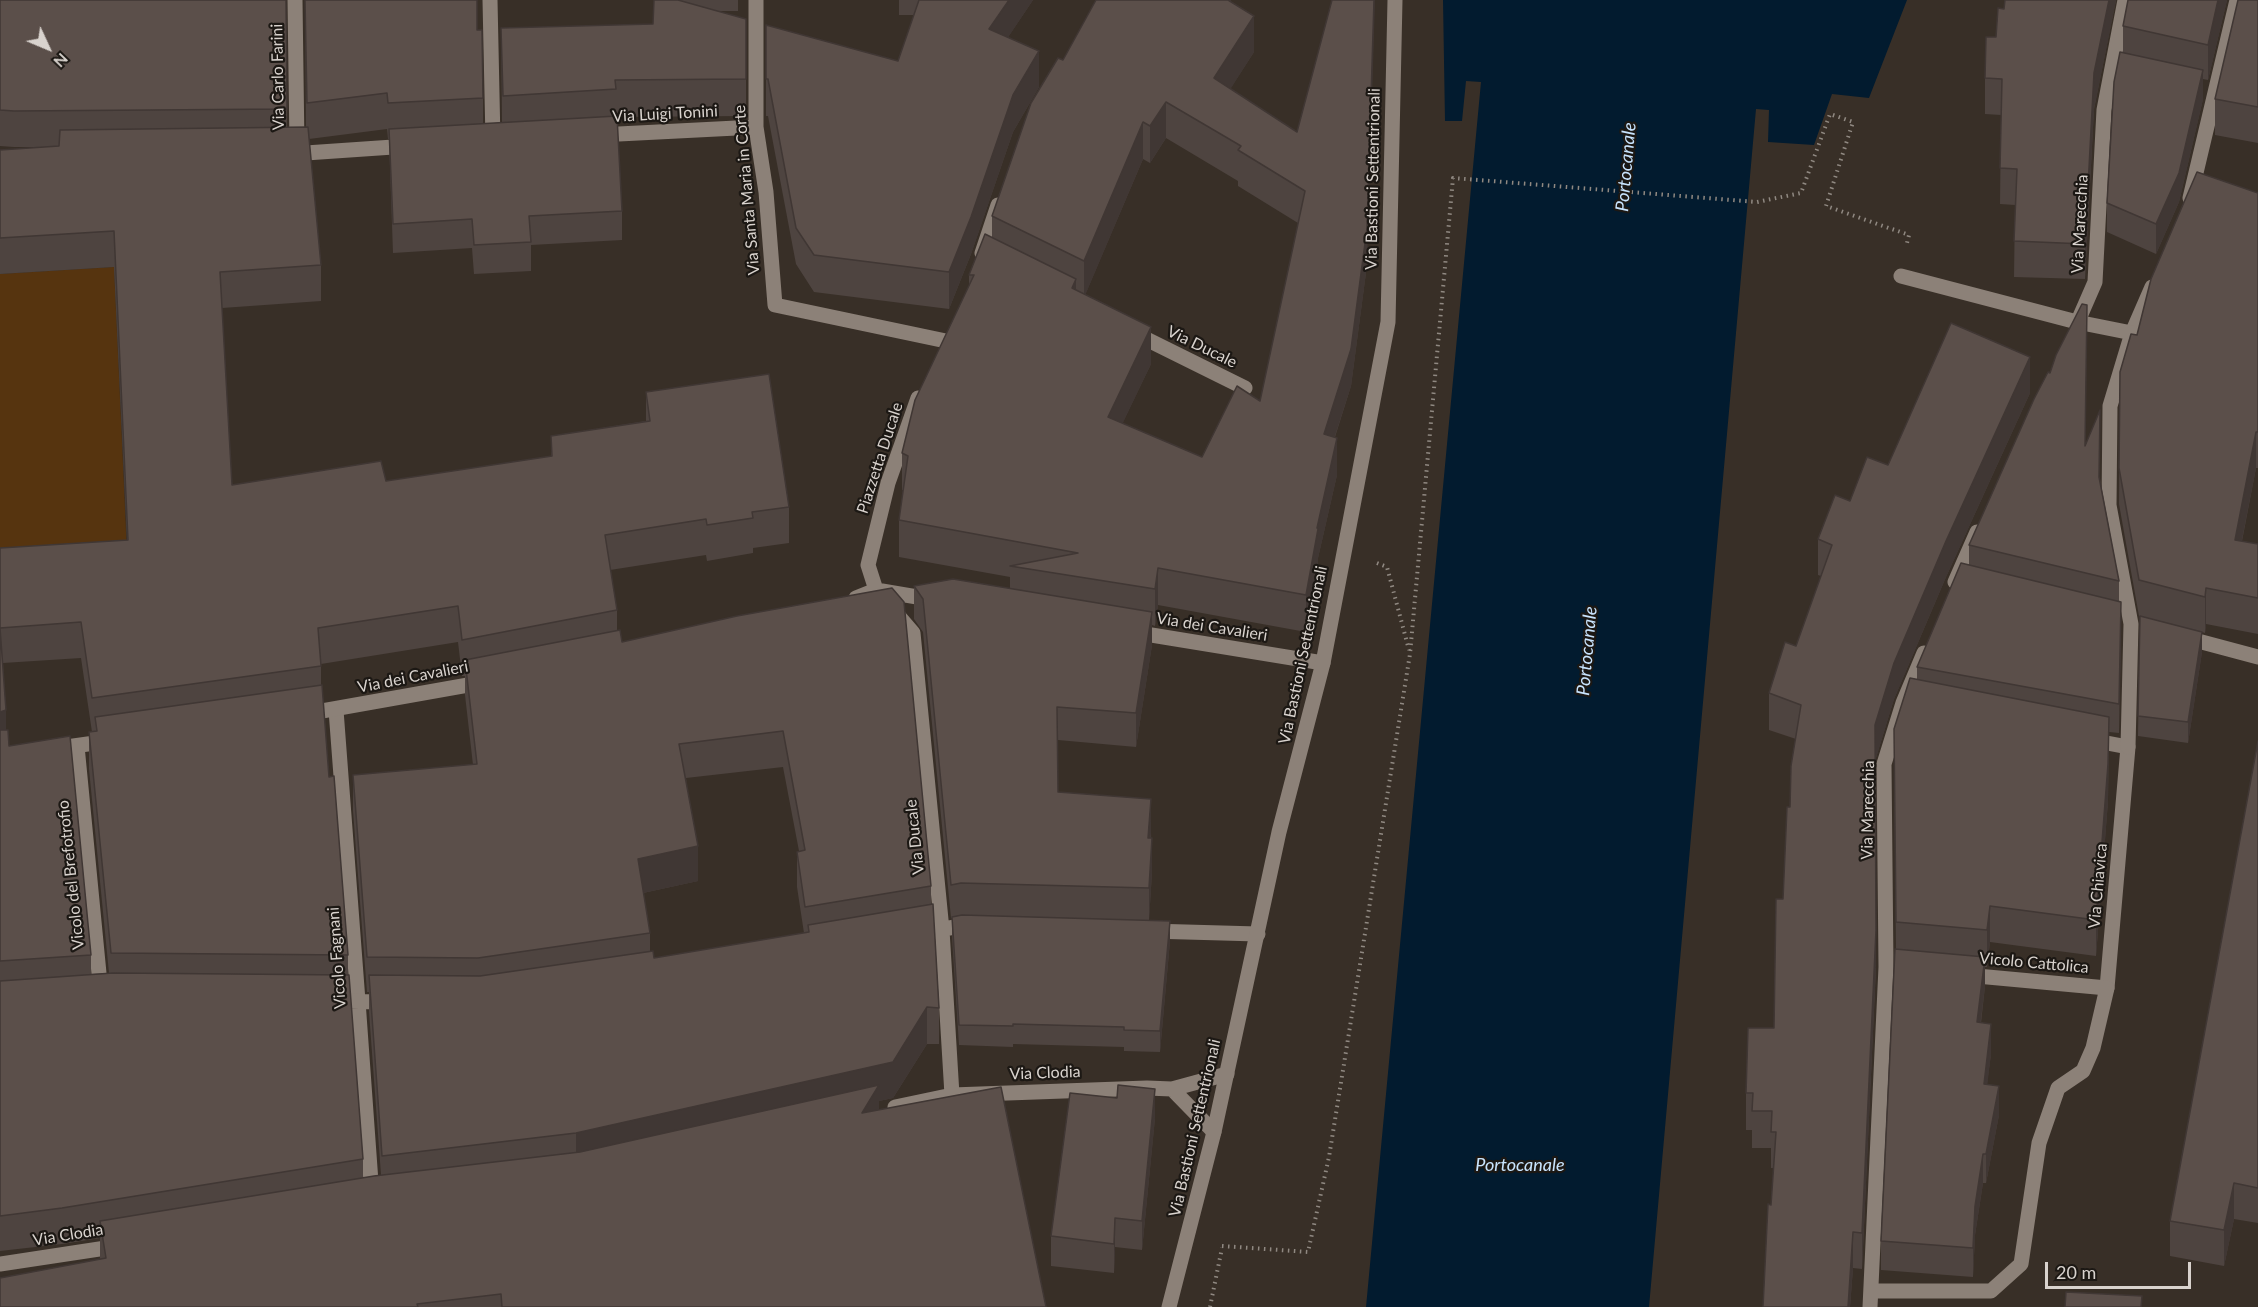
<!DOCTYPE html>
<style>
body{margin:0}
#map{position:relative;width:2258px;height:1307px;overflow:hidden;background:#382f27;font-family:Lato,sans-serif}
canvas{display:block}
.north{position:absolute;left:18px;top:18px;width:60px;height:60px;-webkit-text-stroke:4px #1c1814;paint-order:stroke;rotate:134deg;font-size:16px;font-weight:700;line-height:24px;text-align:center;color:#d9d3ce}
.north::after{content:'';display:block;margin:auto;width:21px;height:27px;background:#d9d3ce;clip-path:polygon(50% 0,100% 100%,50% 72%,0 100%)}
.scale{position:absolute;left:2045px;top:1262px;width:146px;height:27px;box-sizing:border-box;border:3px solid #d9d3ce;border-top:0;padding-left:8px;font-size:18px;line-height:21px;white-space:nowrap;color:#d9d3ce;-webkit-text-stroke:4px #1c1814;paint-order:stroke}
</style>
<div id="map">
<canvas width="2258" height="1307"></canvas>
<div class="north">N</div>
<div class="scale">20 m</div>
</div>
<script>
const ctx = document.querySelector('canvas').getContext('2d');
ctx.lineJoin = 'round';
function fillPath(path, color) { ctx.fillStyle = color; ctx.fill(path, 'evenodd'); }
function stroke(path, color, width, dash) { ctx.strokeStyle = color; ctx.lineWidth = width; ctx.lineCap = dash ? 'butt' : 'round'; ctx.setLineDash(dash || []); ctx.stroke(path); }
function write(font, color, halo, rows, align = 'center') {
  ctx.font = font + ' Lato,sans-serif'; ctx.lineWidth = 4.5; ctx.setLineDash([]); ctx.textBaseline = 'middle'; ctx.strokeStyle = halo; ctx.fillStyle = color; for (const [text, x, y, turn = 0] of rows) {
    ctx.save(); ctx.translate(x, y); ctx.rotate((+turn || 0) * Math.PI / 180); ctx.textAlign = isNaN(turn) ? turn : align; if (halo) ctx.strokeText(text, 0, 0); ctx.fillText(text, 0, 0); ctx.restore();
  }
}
fillPath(new Path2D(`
 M114,267L128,576L0,584V274Z`), '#56340f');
fillPath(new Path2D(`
 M1443,0H1907L1869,98L1832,94L1814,145L1768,142L1769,110L1756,109L1649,1307H1366L1481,82L1466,81L1462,121H1445Z`), '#021b2f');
stroke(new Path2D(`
 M1377,563L1387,567L1409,650
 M1222,1246L1308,1252L1329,1157L1410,654L1453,178L1757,202L1801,193L1830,114L1853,122L1826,206L1909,235L1907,243
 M1210,1307L1222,1248`), '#908982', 4, [1.5, 4.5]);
stroke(new Path2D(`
 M295,0L297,147
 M490,0L493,141
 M756,0V127L766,192L775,305L946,341
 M599,135L756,127
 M291,154L408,146
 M1901,276L2077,322
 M1132,332L1245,388
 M336,710L358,1001`), '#8c8178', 15);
stroke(new Path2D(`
 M2190,198L2237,0
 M2132,333L2152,287
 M2091,740L2128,747L2107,988`), '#8c8178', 15);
stroke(new Path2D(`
 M982,253L998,205
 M2078,321L2095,282L2104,110L2125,0
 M2077,322L2132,333L2110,406L2109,505L2131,624L2128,747
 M918,398L888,483L868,565L876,590L913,633L942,930L952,1095
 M1955,582L1977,532
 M856,598L876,590L935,600
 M1133,632L1323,663
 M2183,637L2258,657
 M305,714L485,682
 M77,746L101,994
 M52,749L109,741
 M1150,931L1258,934
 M914,934L961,926H970
 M332,1001L389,1002
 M358,1001L372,1196
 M1172,1089L1214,1132
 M895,1107L952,1095L1147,1088L1172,1089L1227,1074
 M0,1264L119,1246
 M1871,1291H1991L2021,1264L2039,1143L2058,1088L2083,1071L2093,1048L2107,988L1966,975
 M1870,1307L1886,967L1884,764L1903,703L1924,653`), '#8c8178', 15);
stroke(new Path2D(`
 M1169,1307L1214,1132L1279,832L1323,663L1388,322L1395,0`), '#8c8178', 15);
fillPath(new Path2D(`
 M0,0H286L287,127H306L305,0H477V30L483,98V124L502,123L501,28L653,24L654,0H738V11H717L746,19V116L617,117L622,211V240L531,245V271L474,274L472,248L393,253L389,139H388L387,129L309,139L321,265V301L222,308L232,485L386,481L551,456V436L646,421V392L789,507V543L753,548V553L707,561L706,555L610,570L617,610V631L622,642L737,616L931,886V904L939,1008V1044H927L893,1098L879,1101V1110L1046,1307H0L100,1259V1238L62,1244L0,1251V548L127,540L114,267L0,274V150L56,147H14L0,146ZM458,642L462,676H465V695L473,765L353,775V811L367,992H369V1012L381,1175L363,1178V1159L348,975V955L329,777L321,686V664ZM81,658L92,732H89V769L109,973L91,974V955L9,746L6,730L3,663ZM783,767L799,851L797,852V887L804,933L654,958L650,952V933L643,893L698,881L686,778Z
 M899,0H1033L1008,37L1039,87L1013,132L971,254L949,309L814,292L796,264L768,116H766V25L898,61L914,15H899Z
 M1096,0H1231L1230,1L1254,52L1230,89L1367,265L1351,386L1335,437L1337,475L1318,558V565L1306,632L1158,605L1155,626L1152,625V645L1136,747L1058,740V792L1151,832L1152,872L1149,920L1170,941L1160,1052L1124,1051V1047L1013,1044V1047L959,1045L952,937V918H951L923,632L914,619V586L1010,589V577L899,557V520L903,490H902V453L969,286V275L992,237V216L1063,60ZM1166,138L1238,181V186L1298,223L1260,401L1202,457L1122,424L1151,364L1085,295L1143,159L1150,163Z
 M2005,0H2116L2094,109L2085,279L2014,277L2015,205L2000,204L2001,115L1985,114V78L2004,9Z
 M2128,0H2227L2208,80L2203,79V99L2179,202L2156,254L2107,232V203L2123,52V26Z
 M2258,0V143L2215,135V99Z
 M2258,193V468H2256L2242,541L2258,544V634L2206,624L2205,633L2202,632V652L2188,743L2138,736L2140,616H2139L2119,504L2120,372L2137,335Z
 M2030,393L1946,577L1894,699L1875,761L1876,967L1862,1269L1853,1268L1850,1307H1763L1774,1168H1771V1148H1752V1130H1746V1093L1774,1028L1796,739L1769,730V693L1796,646L1821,576L1818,575V539L1850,501L1888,465Z
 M2086,445L2100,479L2119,581V601L2121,631L2119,733L2109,732L2108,801L2096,956L1990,942L1987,967H1985V986L1981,1023L1991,1054L1987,1084L1999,1115L1986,1183H1983L1975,1235L1973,1277L1881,1270V1241L1896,949L1894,765L1917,679V667L1969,565V545Z
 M2258,741V1223L2234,1219L2224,1266L2170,1256V1221Z
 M1155,1118L1142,1250L1115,1247L1114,1273L1051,1266V1236Z`), '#4e4440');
fillPath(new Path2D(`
 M1009,0H1033L989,66V29Z
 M1374,0H1375L1367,265L1351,386L1324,470V434Z
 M2109,0H2116L2094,109L2085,279V244L2094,73Z
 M2218,0H2227L2208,80V45Z
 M1254,16V52L1214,115V78Z
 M1039,51V87L1013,132L971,254L949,309V272L1013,95Z
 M2203,70V99L2179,202L2156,254V224Z
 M1166,102V138L1150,163V126Z
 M1143,122V159L1084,298V261Z
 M1076,279V316L1072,288Z
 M1151,327V364L1108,454V417Z
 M2030,357V393L1946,577L1894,699L1875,761V725L1894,663L1946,541Z
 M2256,432V468L2235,575V540Z
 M1337,438V475L1318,558V565L1306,632V595L1317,528Z
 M1158,568V605L1155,626V589Z
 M2206,588V624L2205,633V597Z
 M2121,602V631L2119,733V704Z
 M1152,612V645L1136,747V713Z
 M2202,632V652L2188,743V722Z
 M6,710V746L0,748V712Z
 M2109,717L2108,801L2096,956V920Z
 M1151,799V832L1148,872V838Z
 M1152,838V872L1149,921V888Z
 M698,846V881L638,894V859Z
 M1990,906V942L1987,967V930Z
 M1170,921V941L1160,1052V1031Z
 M1876,930V967L1862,1269V1233Z
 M1985,957V986L1977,1051V1022Z
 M927,1007V1044L893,1098L879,1101V1121L576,1169V1133Z
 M1991,1024V1054L1984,1113V1084Z
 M1999,1086V1115L1986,1183V1154Z
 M1155,1089V1118L1142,1250V1221Z
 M1983,1154V1183L1975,1235L1973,1277V1248L1975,1206Z
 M2234,1183V1219L2224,1266V1230Z
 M1115,1218V1247L1114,1273V1244Z
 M1853,1232V1268L1850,1307H1848Z`), '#403734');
const building = new Path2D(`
 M0,0H286L287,109L14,111L0,110Z
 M305,0H477V30H482L483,98L388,103L387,93L307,103Z
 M654,0H678L746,19V79L615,80L616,89L503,96L501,28L653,24Z
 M919,0H1009L989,29L1039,51L1013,95L971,217L949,272L814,255L796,228L768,79H766V25L898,61Z
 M1096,0H1228L1254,16L1214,78L1297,132L1332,0H1374L1367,228L1351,349L1324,434L1337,438L1317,528L1318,529L1306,595L1158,568L1155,589L1010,566L1078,553L899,520L908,456L902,453L915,400L974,275H969L985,234L1076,279L1072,288L1151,327L1108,417L1202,457L1237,386L1260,401L1305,191L1238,150L1241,146L1166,102L1150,126L1143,122L1084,261L992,216L1031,103L1058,58L1063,60Z
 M2005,0H2109L2094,73L2085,244L2014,241L2017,169L2000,168L2002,79L1985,78L1986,37H1996L1998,8L2004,9Z
 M2128,0H2218L2208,45L2123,26Z
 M2238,0H2258V107L2215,99Z
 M2120,52L2203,70L2179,173L2156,224L2107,203L2114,82Z
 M617,116L622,211L529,216L531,242L474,245L472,219L393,224L389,129Z
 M308,127L321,265L220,272L232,485L381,461L386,481L552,456L551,436L650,421L646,392L769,374L789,507L752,512L753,518L707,525L706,519L605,535L617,610L462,640L458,606L318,628L321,666L92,698L81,622L0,628V548L128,540L114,231L0,238V150L59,146L60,130Z
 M2197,172L2258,193V432H2256L2235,540L2258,544V598L2206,588L2205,597L2139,580L2119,468L2120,372L2131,334L2137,335L2151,279Z
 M2082,304L2087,305L2085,446L2100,410L2099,477L2119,581L1969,545L2034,399L2048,372L2050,373L2056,355Z
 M1951,323L2030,357L1946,541L1894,663L1875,725L1876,930L1862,1233L1853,1232L1848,1307H1763L1768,1204L1771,1205L1776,1132H1771L1772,1111H1752L1753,1093H1746L1748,1028H1774L1776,899H1783L1787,807H1790L1791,766L1801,705L1769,693L1785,642L1796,646L1832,545L1818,539L1835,495L1850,501L1867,457L1888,465Z
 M1961,563L2121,602L2119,704L1917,667Z
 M953,579L1152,612L1136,713L1057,707L1058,792L1151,799L1148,838H1152L1149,888L961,883L951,885L923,599L914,586Z
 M892,588L904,602L931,886L805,907L797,852L805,850L783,731L679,744L698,846L638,859L650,933L478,958L367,957L353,775L477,764L465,660L620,630L622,642L737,616Z
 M2140,616L2202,632L2188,722L2138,716Z
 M0,628L6,710L0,712Z
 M1910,678L2109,717L2108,764L2096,920L1990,906L1987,930L1896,922L1894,729Z
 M322,685L329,777L334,776L348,955L111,953L89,732L97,731L95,717Z
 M0,730H8L9,746L70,736L91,955L0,961Z
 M2258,741V1188L2234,1183L2224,1230L2170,1221Z
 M933,904L939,1008L927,1007L893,1062L576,1133L382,1156L369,975L480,976L653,951L654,958L809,932L808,925Z
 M962,915L1170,921L1160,1031L1124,1030V1027L1013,1024V1026L959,1025L952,917Z
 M1895,949L1985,957L1977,1022L1991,1024L1984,1084L1999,1086L1986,1154H1983L1975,1206L1973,1248L1881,1241Z
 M113,973L349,975L363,1159L62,1208L0,1216V981Z
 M879,1085L862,1113L1001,1087L1046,1307H502L501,1294L417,1304L418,1307H0V1278L106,1258L100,1221L374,1176L580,1152Z
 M1118,1085L1155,1089L1142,1221L1115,1218L1114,1244L1051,1236L1070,1093L1117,1098Z
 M2066,1292L2142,1296L2141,1307H2065Z`);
fillPath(building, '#5b4f4a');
stroke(building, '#403734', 1.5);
write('16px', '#d9d3ce', '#1c1814', [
 ["Via Carlo Farini",278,77,-91],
 ["Via Luigi Tonini",665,114,-3],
 ["Via Bastioni Settentrionali",1373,179,-89],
 ["Via Santa Maria in Corte",747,190,-95],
 ["Via Marecchia",2080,224,-87],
 ["Via Ducale",1202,347,26],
 ["Piazzetta Ducale",880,458,-72],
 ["Via dei Cavalieri",1212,627,9],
 ["Via Bastioni Settentrionali",1303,655,-78],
 ["Via dei Cavalieri",413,677,-11],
 ["Via Marecchia",1868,810,-89],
 ["Via Ducale",915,837,-96],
 ["Vicolo del Brefotrofio",71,875,-96],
 ["Via Chiavica",2098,886,-85],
 ["Vicolo Fagnani",337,958,-94],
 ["Vicolo Cattolica",2034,963,5],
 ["Via Clodia",1045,1073,-2],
 ["Via Bastioni Settentrionali",1195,1128,-77],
 ["Via Clodia",68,1235,-9]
]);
write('italic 18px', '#c8e4fe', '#1c1814', [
 ["Portocanale",1626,167,-85],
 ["Portocanale",1587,651,-85],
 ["Portocanale",1520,1165]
]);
</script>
